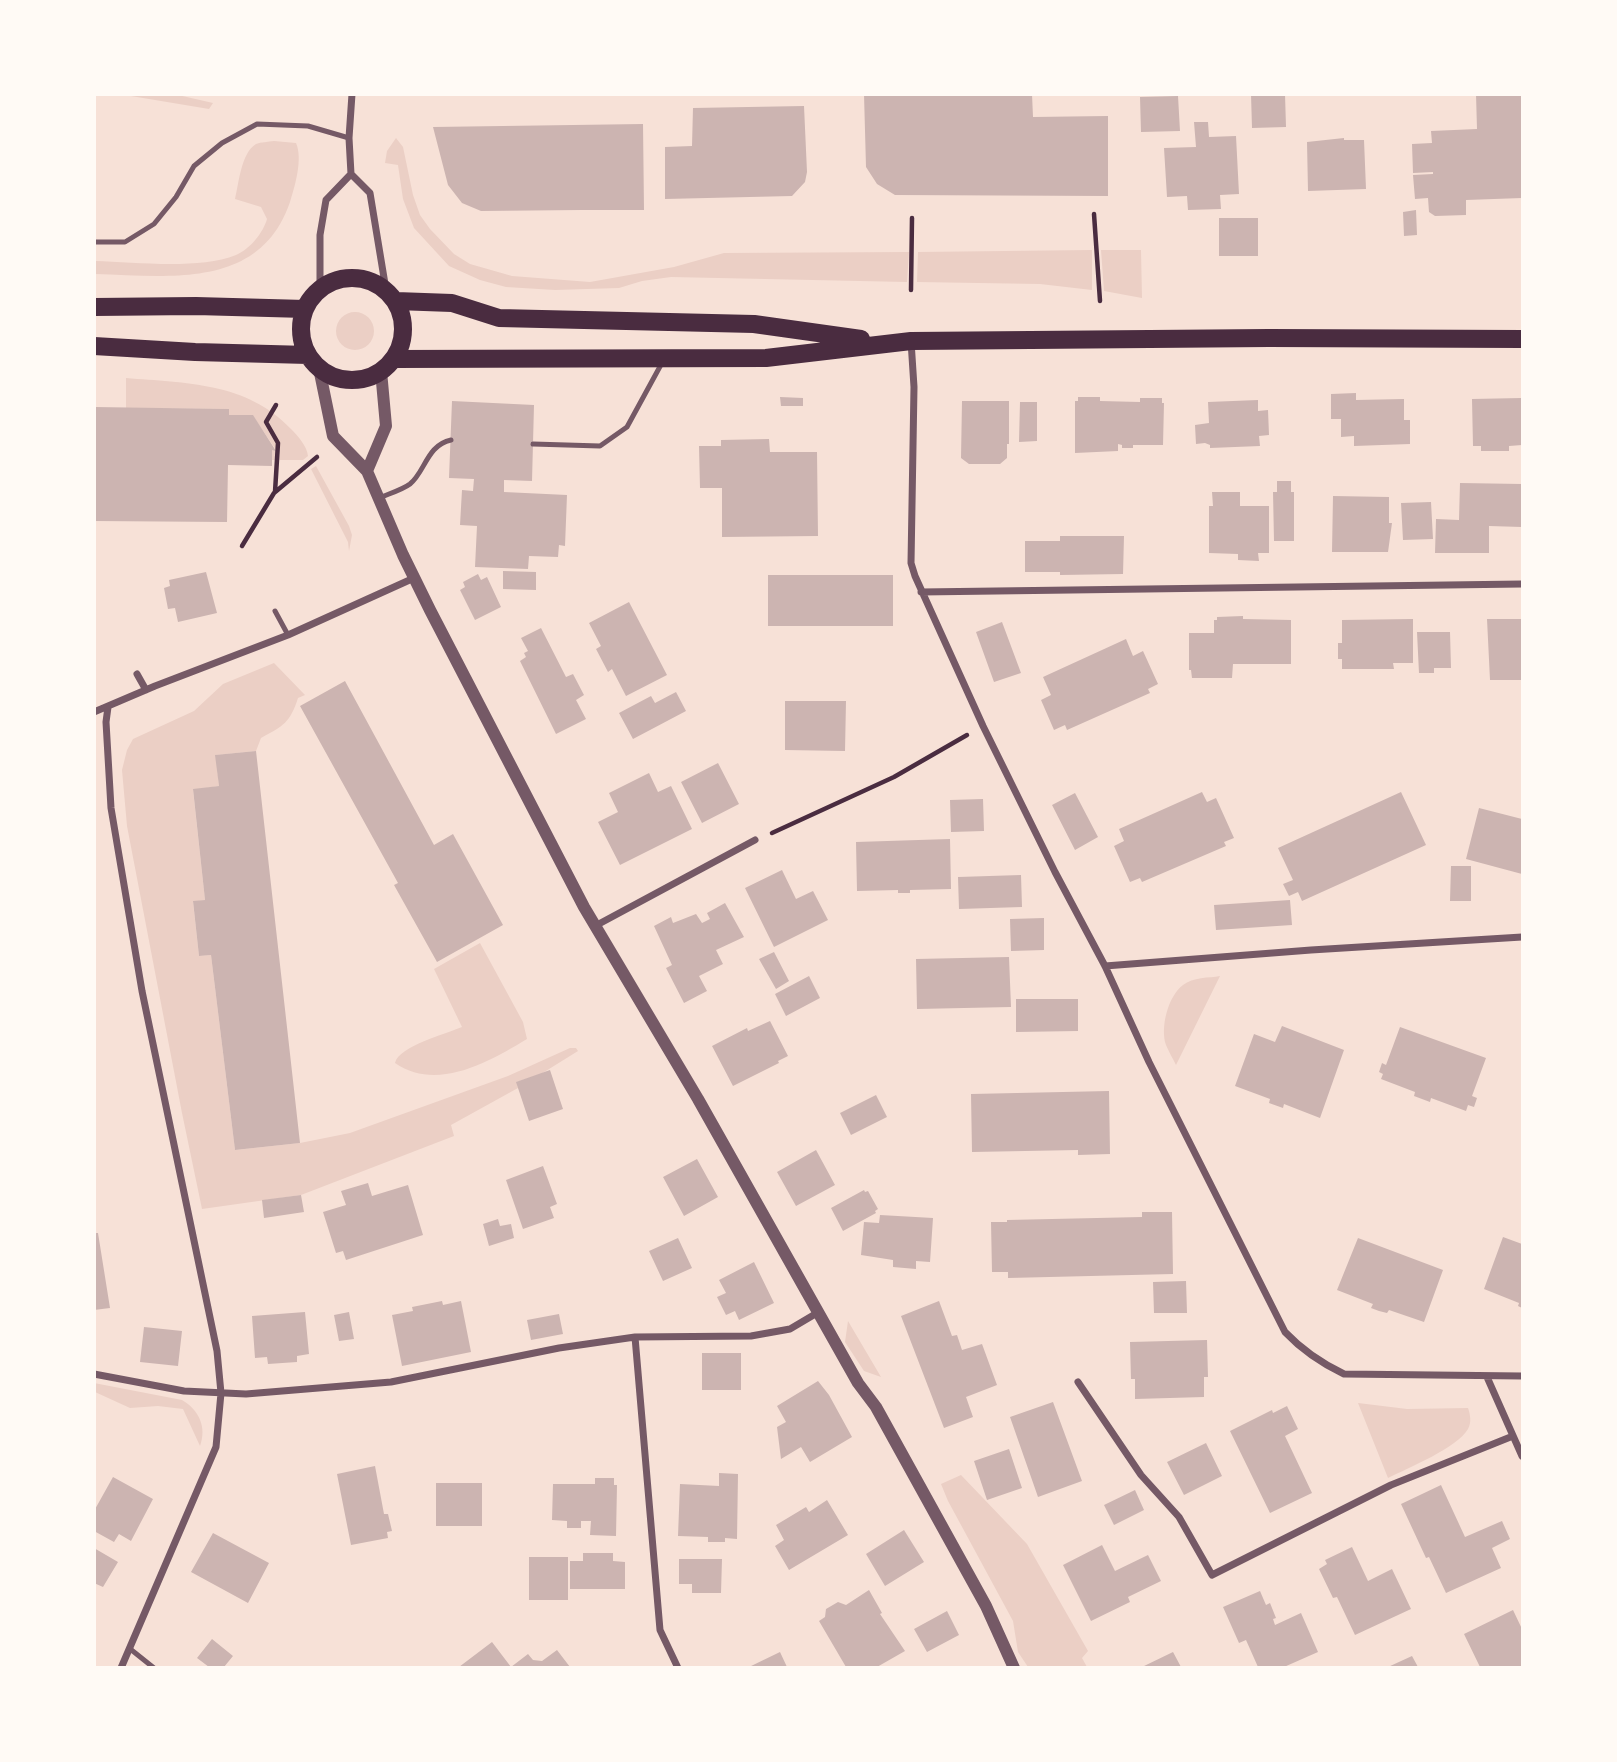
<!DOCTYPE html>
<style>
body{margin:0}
#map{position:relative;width:1617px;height:1762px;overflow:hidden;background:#f7e1d7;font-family:"Asap Condensed",sans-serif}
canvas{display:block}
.frame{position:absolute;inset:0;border:96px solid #fffaf5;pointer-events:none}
</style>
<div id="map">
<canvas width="1617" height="1762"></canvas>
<div class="frame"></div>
</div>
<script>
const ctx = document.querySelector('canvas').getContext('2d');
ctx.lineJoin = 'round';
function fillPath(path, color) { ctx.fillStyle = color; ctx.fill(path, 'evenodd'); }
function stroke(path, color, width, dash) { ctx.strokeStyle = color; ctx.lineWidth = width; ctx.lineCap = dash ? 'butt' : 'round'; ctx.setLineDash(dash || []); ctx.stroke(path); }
fillPath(new Path2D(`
 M125,95H178L213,103L209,109Z
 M396,138L403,147L413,195L420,215L430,229L454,254L470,264L512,276L590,282L674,267L724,253L909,252L907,282L671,277L642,281L619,288L555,290L506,287L480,280L449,266L414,228L403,199L398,165L385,163L387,151Z
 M274,141L296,143C303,159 295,186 290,202C260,290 169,276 95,274V261C135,262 198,270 236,255C250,249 263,233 267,219L261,207L235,199C239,183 241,153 256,144C261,142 268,142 274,141Z
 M1092,250V290L1040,284L917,282L918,252Z
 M1141,250L1142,298L1104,291L1101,250Z
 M336 331a19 19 0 1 1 38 0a19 19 0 1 1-38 0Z
 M126,378C185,383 247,382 291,429C298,436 307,446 308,456L303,460H272V450H276L253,416L229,415V409L126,408Z
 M316,466L349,526L352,535L349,551L348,542L311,469Z
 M274,663L305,695L298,698C290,723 283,726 261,738L256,751L216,755L219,786L193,790L205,900L193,902L199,956L211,955L235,1150L300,1143L350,1133L508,1076L570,1048H576L578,1051L541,1074L517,1082L518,1088L451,1125L454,1136L301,1195L202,1209L182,1113L127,826L122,770L127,750L133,739L194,711L223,684Z
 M480,943L523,1022L527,1039C489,1062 437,1092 395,1063C399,1046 446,1034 462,1027L434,969Z
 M1220,976L1176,1065C1173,1059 1169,1052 1166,1045C1160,1028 1168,996 1183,985C1193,977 1209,978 1220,976Z
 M848,1321L881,1377L864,1371L845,1342Z
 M94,1383L182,1400C199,1410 207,1427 200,1446L183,1409L158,1406L130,1408L95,1392Z
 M1358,1403L1407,1409L1468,1408C1470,1414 1472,1422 1468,1429C1457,1448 1408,1468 1388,1478Z
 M961,1475L1027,1544L1088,1651L1082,1658L1087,1667H1028L1018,1652L1013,1621L948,1501L941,1484Z`), '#ebcfc5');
fillPath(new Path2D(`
 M864,94H1032L1033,117L1108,116V196L895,195L877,184L866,167Z
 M1251,94H1285L1286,127L1252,128Z
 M1476,94H1522V198L1466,200V215L1435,216L1429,212L1428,198L1415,199L1413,175L1433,174V172L1413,173L1412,144L1432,143L1431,131L1477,129Z
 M1178,96L1180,131L1141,132L1140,97Z
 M804,106L807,172L805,182L792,196L665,199V147L692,146L693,108Z
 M1194,122H1208L1209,137L1236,136L1239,194L1220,195L1221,209L1188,210L1187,196L1167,197L1164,148L1196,147Z
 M643,124L644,210H581L481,211L462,203L448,185L433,127Z
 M1344,138V140H1364L1366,189L1308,191L1307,142Z
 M1416,210L1417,235L1404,236L1403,212Z
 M1219,218H1258V256H1219Z
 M1356,393V400L1404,399V420H1410V444L1354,446V436L1341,437V419H1331V394Z
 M780,397L803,398V406H781Z
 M1078,397H1100V401L1140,402V398H1162V403H1164L1163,445H1133V448H1122V445L1118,444V451L1075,453V401H1078Z
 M1522,398V445L1509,446V451H1481V446H1473L1472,399Z
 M1258,400V411L1268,410L1269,435L1259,436L1260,446L1210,448V445L1205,443L1196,444L1195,425L1209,423L1208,402Z
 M452,401L534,405L532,481L504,480V492L567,495L565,546L559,545L558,557L529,556L528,569L475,567L477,526L460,525L462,490L473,491L474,479L449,478Z
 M962,401H1009V444H1007V458L1000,464H969L961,458Z
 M1020,402H1037V441L1019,442Z
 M94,407L229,409V415H253L276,451L272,450V466L228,465L227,522L94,521Z
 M769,439L770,452H817L818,536L722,537V488H700L699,446H721V440Z
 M1277,481H1291V492H1294V541H1274L1273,492H1277Z
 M1460,483L1522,484V527L1489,526V553H1435L1436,519L1459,520Z
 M1212,492H1240V506H1269V553H1258L1259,561L1238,560V554L1209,553V506H1213Z
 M1333,496L1389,497V523H1392L1388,552H1332Z
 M1431,502L1433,539L1403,540L1401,503Z
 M1060,536H1124L1123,574L1060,575V572H1025V541H1060Z
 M503,571L536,572V590L503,589Z
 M206,572L217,613L178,622L175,608L168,609L164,588L170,586L169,580Z
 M478,574L481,580L487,577L501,607L475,620L460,590L465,587L463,582Z
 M768,575H893V626H768Z
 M629,602L667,675L626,696L612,669L608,672L596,649L601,646L589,623Z
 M1243,616V619L1291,620V664H1233L1232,678H1192L1191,670H1189V633H1214V620H1217V617Z
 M1413,619V663H1393L1394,669H1342V659H1338V643H1342V620Z
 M1487,619H1522V680H1490Z
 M1002,622L1021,673L994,682L976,632Z
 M541,628L566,677L573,674L584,695L576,700L586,719L556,734L520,661L526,657L524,653L528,651L521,638Z
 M1417,632H1450L1451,668H1434V673H1419Z
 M1126,639L1133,656L1143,651L1158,684L1148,689L1150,693L1067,730L1065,725L1054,730L1041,700L1051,695L1043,677Z
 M345,681L434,845L453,834L503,925L437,962L394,885L398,883L300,706Z
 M676,692L686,711L633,739L619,713L651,696L655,703Z
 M785,701H846L845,751L785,750Z
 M256,751L300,1143L235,1150L211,955L199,956L193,901L205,900L193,789L219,786L215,755Z
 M718,763L739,804L702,823L681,782Z
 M649,773L658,792L671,786L692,829L620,865L598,822L618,812L609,793Z
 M1202,792L1207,802L1216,798L1234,838L1224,842L1226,846L1142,882L1140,878L1130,882L1114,846L1124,841L1119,829Z
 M1401,792L1426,845L1302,901L1298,892L1289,896L1283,884L1293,880L1278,848Z
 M1075,793L1098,837L1075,850L1052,805Z
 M983,799L984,831L951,832L950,800Z
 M1479,808L1522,819V874L1466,859Z
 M950,839L951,889L910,890V893H898V890L857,891L856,842Z
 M1451,866H1471V901H1450Z
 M782,870L796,899L813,891L828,920L774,947L745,888Z
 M1021,875L1022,907L959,909L958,877Z
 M1290,900L1292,925L1216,930L1214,905Z
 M725,903L744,937L716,950L723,964L699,976L707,991L684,1003L666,968L672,965L654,926L671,917L673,923L696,914L702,923L710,919L707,913Z
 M1044,918V950L1011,951L1010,919Z
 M774,952L789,981L776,989L759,959Z
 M1009,957L1011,1007L917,1009L916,959Z
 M809,976L820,998L786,1016L775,994Z
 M1016,999H1078V1031L1016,1032Z
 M770,1021L788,1056L778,1061L779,1063L733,1086L712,1046L747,1028L748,1031Z
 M1282,1026L1344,1050L1320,1118L1284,1104L1283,1108L1269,1103L1270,1099L1235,1086L1254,1034L1275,1042Z
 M1400,1027L1486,1058L1472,1096L1477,1098L1474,1107L1468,1105L1466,1111L1431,1098L1430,1102L1414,1096L1415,1092L1381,1079L1383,1074L1379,1072L1382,1063L1386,1065Z
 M550,1070L563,1109L529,1121L516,1082Z
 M1109,1091L1110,1154L1078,1155V1150L972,1152L971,1094Z
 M876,1095L887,1117L851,1135L840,1113Z
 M816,1150L835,1185L796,1206L777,1172Z
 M697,1159L718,1197L684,1216L663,1177Z
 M543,1166L557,1204L550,1207L554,1218L523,1229L506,1180Z
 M368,1183L372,1196L408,1185L423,1235L346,1260L343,1251L336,1253L323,1212L346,1205L341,1191Z
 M864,1190L865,1192L868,1191L878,1209L875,1211L876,1213L843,1231L831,1208Z
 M301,1195L304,1212L264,1218L262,1200Z
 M1142,1212H1172L1173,1274L1008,1278V1272H992L991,1222H1007V1220L1142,1217Z
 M880,1215L933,1218L930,1262L916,1261V1269L893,1267V1260L861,1255L864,1222L879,1223Z
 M498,1219L500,1226L511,1224L514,1238L489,1246L483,1224Z
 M94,1233H98L110,1308L94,1310Z
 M1503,1237L1522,1244V1308L1518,1306L1519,1303L1484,1289Z
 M678,1238L692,1268L663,1281L649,1251Z
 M1358,1238L1443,1270L1424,1322L1389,1310L1387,1313L1379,1311L1371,1308L1373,1304L1337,1290Z
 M754,1262L774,1303L739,1320L735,1311L726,1315L717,1297L726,1293L719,1280Z
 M1186,1281L1187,1313H1154L1153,1282Z
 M442,1301L443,1305L461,1301L471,1352L402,1366L392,1315L413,1311L412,1307Z
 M939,1301L952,1336L957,1335L962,1350L982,1344L997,1385L966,1397L973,1417L944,1428L901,1316Z
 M305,1312L309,1354L297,1356V1362L268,1364L267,1357L255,1358L252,1316Z
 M349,1312L354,1339L339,1341L334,1315Z
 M559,1314L563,1334L531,1340L527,1320Z
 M144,1327L182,1331L178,1366L140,1362Z
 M1207,1340L1208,1377H1204V1397L1135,1399V1379H1131L1130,1342Z
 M702,1353H741V1390H702Z
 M818,1381L829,1395L852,1437L810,1462L801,1447L781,1459L777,1427L786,1422L777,1406Z
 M1053,1402L1082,1481L1038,1497L1010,1417Z
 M1287,1406L1298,1429L1285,1436L1312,1493L1270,1513L1230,1431L1272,1410L1273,1413Z
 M1206,1443L1222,1476L1184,1495L1167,1462Z
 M1009,1449L1022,1488L987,1500L974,1461Z
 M375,1466L384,1514H388L392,1531L387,1532L388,1538L351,1545L337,1474Z
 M719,1473L738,1474L737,1539L725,1538V1542H708V1537L678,1536L680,1484L719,1486Z
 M113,1477L153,1499L131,1541L119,1534L114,1542L94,1531V1511Z
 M595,1478H614V1485H617L616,1536L590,1535L591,1521H581V1528H567V1521L552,1520L553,1484H595Z
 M436,1483H482V1526H436Z
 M1441,1485L1465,1537L1502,1521L1510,1539L1492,1548L1501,1568L1446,1593L1429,1557L1426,1558L1401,1504Z
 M1135,1490L1144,1510L1114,1525L1104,1505Z
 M827,1500L848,1535L789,1570L775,1546L784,1540L776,1525L806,1507L809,1512Z
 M904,1530L924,1562L885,1586L866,1554Z
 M213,1533L269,1563L248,1603L191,1572Z
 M1102,1545L1115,1571L1148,1555L1161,1581L1128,1597L1130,1602L1091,1621L1063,1565Z
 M1352,1547L1368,1581L1392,1569L1411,1609L1355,1635L1337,1597L1333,1598L1319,1569L1327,1564L1325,1560Z
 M94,1548L118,1562L103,1587L94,1583Z
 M583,1553H613V1561L625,1562V1589H570V1561H583Z
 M529,1557H568V1600H529Z
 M679,1559H722L721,1593H692V1584H679Z
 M869,1590L882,1613L880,1614L905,1651L877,1667H846L819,1621L825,1617L826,1609L838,1602L846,1605Z
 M1260,1591L1266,1605L1270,1603L1276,1618L1273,1619L1275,1625L1301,1613L1318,1652L1284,1667H1258L1246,1640L1239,1643L1223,1607Z
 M1513,1610L1522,1629V1667H1480L1464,1634Z
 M947,1611L959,1635L927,1652L914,1629Z
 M212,1639L233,1656L224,1667H209L197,1658Z
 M492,1642L511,1667L528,1654L533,1660L542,1661L557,1650L570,1667H459Z
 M780,1652L787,1667H749Z
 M1173,1652L1181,1667H1142Z
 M1412,1656L1418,1667H1388Z`), '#ccb4b1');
stroke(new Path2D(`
 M1094,214L1100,301
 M911,290L912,218
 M275,492L278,443L266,422L276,405
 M242,546L274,493L317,457
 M772,833L894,777L967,735`), '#4a2c40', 4.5);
stroke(new Path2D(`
 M94,242H125L154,224L176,197L194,166L222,143L257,124L308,126L349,138
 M533,444L600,446L627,427L663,361
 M379,498C388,494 402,490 410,484C425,472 427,445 451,440
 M275,611L288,635
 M129,1648L154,1668`), '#755966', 5);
stroke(new Path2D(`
 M352,94L349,138L351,174L370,193L386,290
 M320,289V235L326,200L351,174
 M911,341L914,387L911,563L915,576L983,726L1055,872L1105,966L1149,1062L1285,1332C1303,1351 1321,1363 1344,1374L1522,1376
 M921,592L1522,584
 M137,674L146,690
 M108,707L106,722L111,808L142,991L217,1351L221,1393L216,1447L121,1668
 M94,712L155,686L288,635L414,578
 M595,926L755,840
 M1105,966L1311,950L1522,937
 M635,1337L660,1630L678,1668
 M94,1374L184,1391L246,1394L391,1382L559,1348L635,1337L751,1336L790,1329L817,1313
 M1487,1377L1522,1456
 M1078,1382L1141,1475L1179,1517L1212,1575L1391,1485L1513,1436`), '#755966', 7);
stroke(new Path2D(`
 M319,368L333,436L367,471L403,555L430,610L584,907L698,1099L858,1383L876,1407L986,1606L1014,1668
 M367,471L386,426L381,371`), '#755966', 12);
stroke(new Path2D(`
 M301 329a51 51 0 1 1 102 0a51 51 0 1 1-102 0Z
 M396,301L452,303L499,318L754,324L861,339
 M94,307L196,306L305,309
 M94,346L195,352L308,355
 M393,359L766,358L911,341L1269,338L1522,339`), '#4a2c40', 18);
</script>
